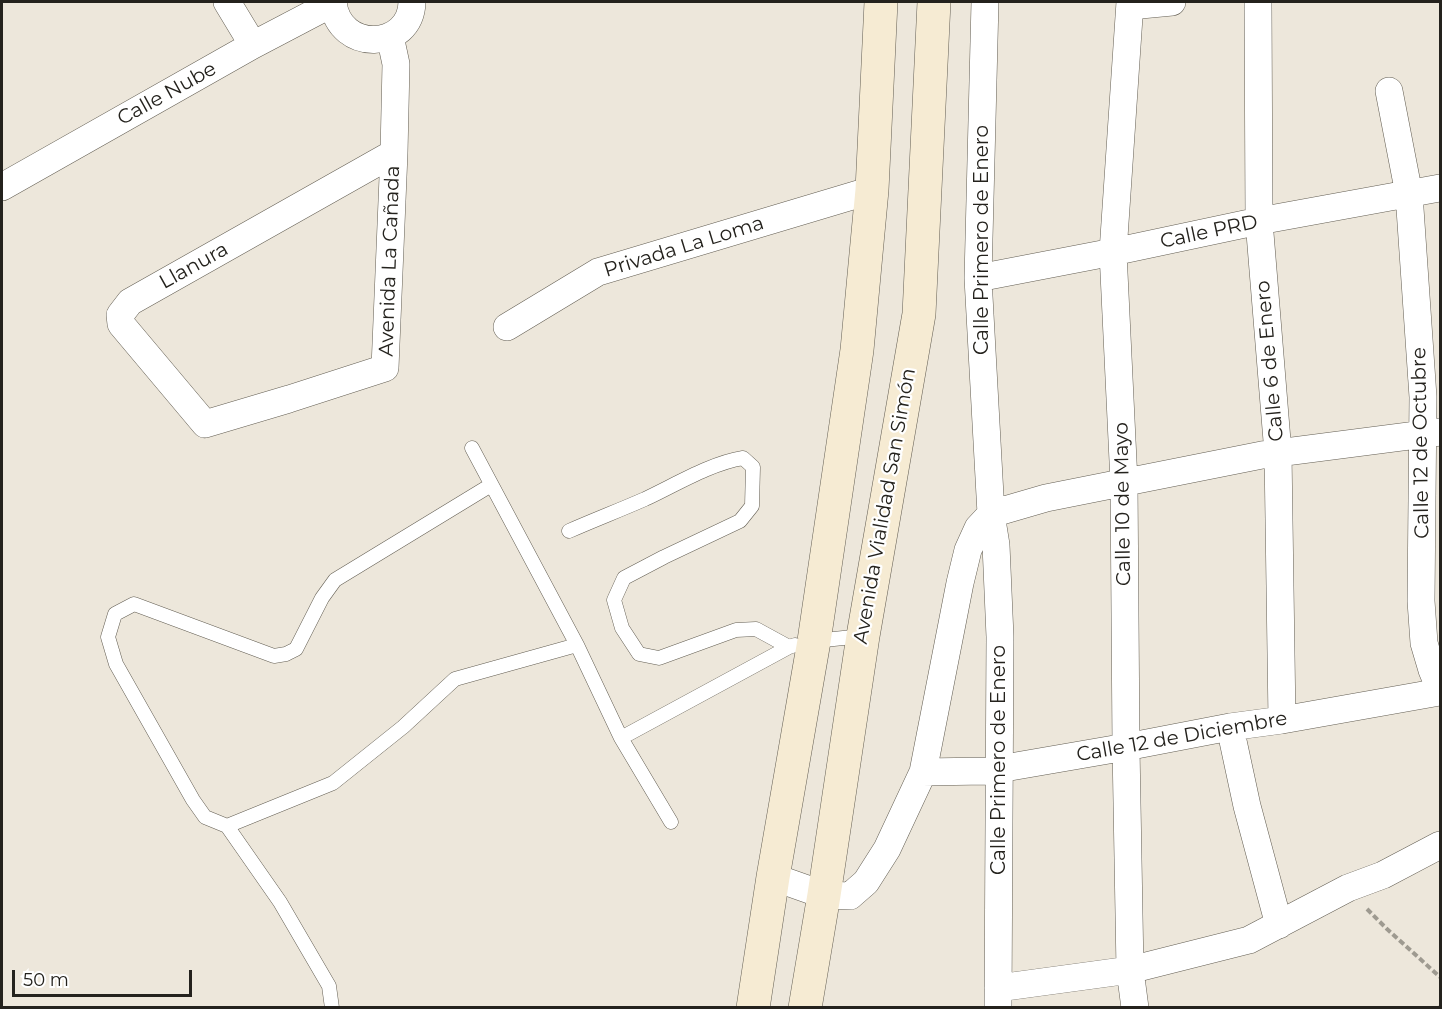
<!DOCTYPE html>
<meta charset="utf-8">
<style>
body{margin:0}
#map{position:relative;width:1442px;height:1009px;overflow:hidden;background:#ede7db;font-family:Montserrat,sans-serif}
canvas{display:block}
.frame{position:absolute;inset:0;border:3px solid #24221d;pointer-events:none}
.scale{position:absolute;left:12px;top:970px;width:180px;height:27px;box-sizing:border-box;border:3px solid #24221d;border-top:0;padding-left:8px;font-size:18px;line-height:21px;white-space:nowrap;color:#24221d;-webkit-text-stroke:4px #fff;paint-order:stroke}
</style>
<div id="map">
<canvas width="1442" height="1009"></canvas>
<div class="frame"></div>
<div class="scale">50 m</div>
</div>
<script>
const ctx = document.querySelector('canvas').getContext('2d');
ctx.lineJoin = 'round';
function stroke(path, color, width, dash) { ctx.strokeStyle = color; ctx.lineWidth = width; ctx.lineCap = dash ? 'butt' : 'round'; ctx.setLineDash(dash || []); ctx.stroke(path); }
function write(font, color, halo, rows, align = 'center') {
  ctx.font = font + ' Montserrat,sans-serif'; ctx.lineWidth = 4.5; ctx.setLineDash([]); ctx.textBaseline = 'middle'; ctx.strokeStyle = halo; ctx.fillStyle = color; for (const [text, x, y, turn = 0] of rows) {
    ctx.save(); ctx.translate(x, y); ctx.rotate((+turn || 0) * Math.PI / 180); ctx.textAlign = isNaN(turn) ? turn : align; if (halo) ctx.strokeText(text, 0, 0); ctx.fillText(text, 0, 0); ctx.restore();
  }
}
const service = new Path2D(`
 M472,448L577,645L621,738L671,822
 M491,485L335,580L322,598L296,649L286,654L274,656L134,604L115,614L108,637L116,664L193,800L205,817L227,826L333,783L403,727L455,679L577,645
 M569,531C594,520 620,510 645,499C675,485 711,463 743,458L753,467L752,506L740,521L664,557L624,578L614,600L622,628L639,654L659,658L736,630L756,629L789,647
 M814,641L863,636
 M621,738L789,647L795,645
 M227,826L280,902L329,986L332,1008`);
const minor = new Path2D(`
 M227,2L253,45
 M333,2C339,54 411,50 412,2
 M985,2L978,278L991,514L996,545L1000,637L998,1008
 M1130,2L1113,252L1124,482L1126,747L1130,970L1135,1008
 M1258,2L1259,221L1278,453L1282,720
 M1130,6L1172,2
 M390,36L396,64L394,153L385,368L289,399L205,424L121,324L120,315L130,302L394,153
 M1389,91L1409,194L1423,397L1421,601L1424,643L1432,670L1440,689
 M2,187L253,45L333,3
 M978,278L1113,252L1259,221L1440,188
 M507,327L598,272L872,190
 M991,514L1046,498L1262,455L1440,432
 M1230,727L1247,806L1279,925
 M923,772L987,771L1126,747L1230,727L1282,720L1440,692
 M773,877L824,895L850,896L866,882L887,849L923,772L960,583L968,550L978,528L991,514
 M998,988L1130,970L1249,940L1348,888L1383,875L1440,845`);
const secondary = new Path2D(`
 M753,1008L773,877L814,641L857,350L872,190L881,2
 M805,1008L824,895L863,636L919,314L934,2`);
stroke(service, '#635e53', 15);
stroke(minor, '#635e53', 28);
stroke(secondary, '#635e53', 34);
stroke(new Path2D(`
 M1367,909L1387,929L1440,977
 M1439,1008L1440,1007`), '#9e9a90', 4, [6, 3]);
stroke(service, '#fff', 14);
stroke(minor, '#fff', 27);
stroke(secondary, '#f6ebd3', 33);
write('20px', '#24221d', '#fff', [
 ["Calle Nube",167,94,-29],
 ["Calle PRD",1209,232,-12],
 ["Calle Primero de Enero",982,240,-90],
 ["Privada La Loma",684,247,-17],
 ["Avenida La Cañada",390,261,-88],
 ["Llanura",194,266,-29],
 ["Calle 6 de Enero",1270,361,-95],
 ["Calle 12 de Octubre",1421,443,-91],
 ["Calle 10 de Mayo",1123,504,-91],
 ["Avenida Vialidad San Simón",885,506,-80],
 ["Calle 12 de Diciembre",1182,737,-10],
 ["Calle Primero de Enero",999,760,-90]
]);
</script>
